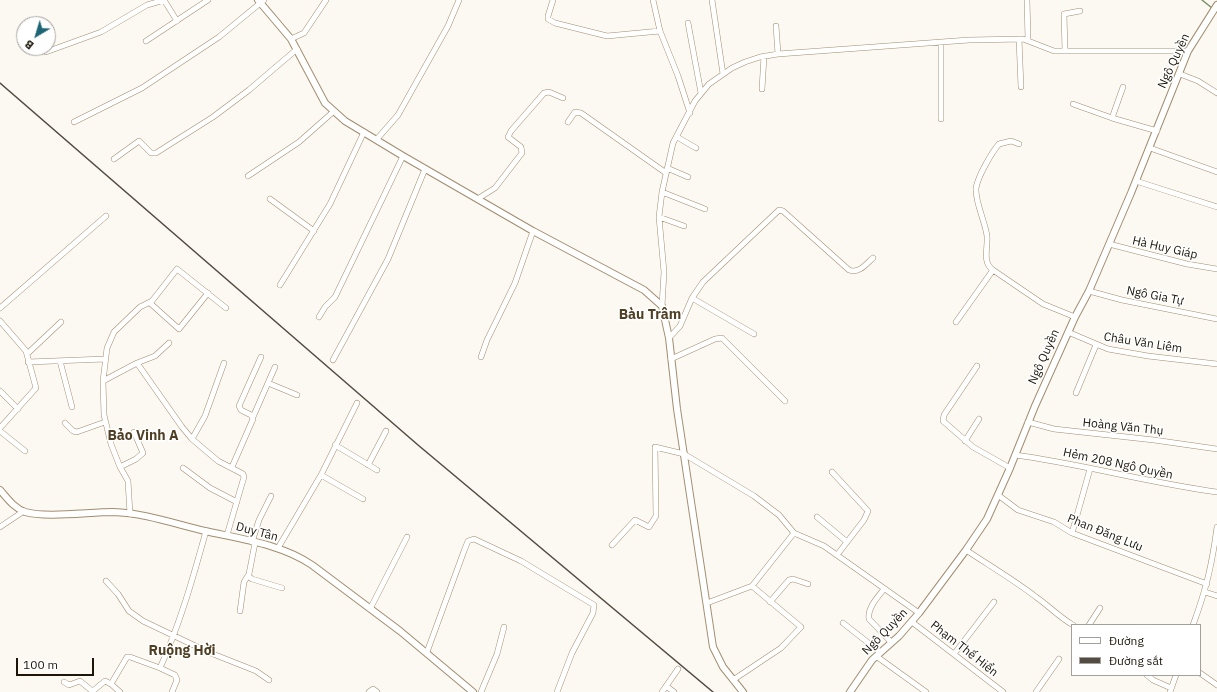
<!DOCTYPE html>
<meta charset="utf-8">
<style>
body{margin:0}
#map{position:relative;width:1217px;height:692px;overflow:hidden;background:#fcf8f2;font-family:"IBM Plex Sans",sans-serif}
canvas{display:block}
.legend{position:absolute;left:1071px;top:624px;width:130px;height:52px;box-sizing:border-box;background:#fff;border:1px solid #a4a19d;margin:0;padding:5px 7px;list-style:none;font-size:12px;color:#1c150a}
.legend li{display:flex;align-items:center;gap:8px;height:20px}
.legend b{width:20px;border:1px solid #a4a19d}
.north{position:absolute;left:16px;top:16px;width:40px;height:40px;box-sizing:border-box;background:#fff;border:1px solid #a4a19d;border-radius:50%;rotate:218deg;font-size:11px;font-weight:700;line-height:16px;text-align:center;color:#1c150a}
.north::after{content:'';display:block;margin:auto;width:14px;height:18px;background:#1d6474;clip-path:polygon(50% 0,100% 100%,50% 72%,0 100%)}
.scale{position:absolute;left:16px;top:658px;width:78px;height:18px;box-sizing:border-box;border:2px solid #1c150a;border-top:0;padding-left:5px;font-size:12px;line-height:14px;white-space:nowrap;color:#1c150a;-webkit-text-stroke:3px #fff;paint-order:stroke}
</style>
<div id="map">
<canvas width="1217" height="692"></canvas>
<ul class="legend">
<li><b style="height:5px;background:#fff"></b>Đường</li>
<li><b style="height:5px;background:#524c42"></b>Đường sắt</li>
</ul>
<div class="north">B</div>
<div class="scale">100 m</div>
</div>
<script>
const ctx = document.querySelector('canvas').getContext('2d');
ctx.lineJoin = 'round';
function stroke(path, color, width, dash) { ctx.strokeStyle = color; ctx.lineWidth = width; ctx.lineCap = dash ? 'butt' : 'round'; ctx.setLineDash(dash || []); ctx.stroke(path); }
function write(font, color, halo, rows, align = 'center') {
  ctx.font = font + ' "IBM Plex Sans",sans-serif'; ctx.lineWidth = 3; ctx.setLineDash([]); ctx.textBaseline = 'middle'; ctx.strokeStyle = halo; ctx.fillStyle = color; for (const [text, x, y, turn = 0] of rows) {
    ctx.save(); ctx.translate(x, y); ctx.rotate((+turn || 0) * Math.PI / 180); ctx.textAlign = isNaN(turn) ? turn : align; if (halo) ctx.strokeText(text, 0, 0); ctx.fillText(text, 0, 0); ctx.restore();
  }
}
stroke(new Path2D(`
 M1202,0L1212,8`), '#7d9369', 1.5);
const minor = new Path2D(`
 M164,0L177,21
 M553,0L548,16V19L555,23L607,36L660,31
 M653,0L660,31L678,76L690,113
 M712,0L723,74
 M1027,0L1028,40
 M688,23L701,93
 M776,26L778,54
 M291,39L304,33L326,0
 M1019,39L1021,87
 M146,41L208,0
 M1065,51L1064,14L1080,11
 M46,52L101,32L147,5L164,0
 M1180,74L1198,81L1217,93
 M762,89L764,56
 M1073,104L1112,118L1157,131
 M1112,118L1123,87
 M941,119V43
 M74,122L142,88L219,37L264,0
 M568,122L575,112L581,113L666,173
 M677,137L696,148
 M377,139L398,115L448,26L459,0
 M1150,148L1217,172
 M114,159L139,141L151,153H156L213,117L249,90L297,49
 M667,168L688,177
 M248,176L299,142L333,112
 M1136,181L1217,207
 M662,192L705,209
 M479,198L495,188L522,153L521,147L508,137L511,131L544,93L549,92L563,98
 M270,199L314,231
 M659,217L684,226
 M1109,244L1187,264L1217,269
 M993,270L1043,304L1075,317
 M280,285L330,204L364,132
 M1089,291L1122,300L1217,319
 M692,298L754,334
 M150,303L179,329L208,293
 M662,306L664,272L659,217L662,192L673,143L695,101L709,84L732,68L745,62L760,57L778,54L969,40L1023,39L1054,51H1188
 M0,308L106,216
 M319,317L325,307L335,297L403,156
 M0,321L26,351L36,388L0,428
 M956,322L993,270C982,262 988,249 987,236C985,221 975,202 976,188C978,176 992,152 999,144L1011,141L1019,144
 M1068,332L1108,349L1148,356L1217,364
 M669,338L680,326L692,298L703,282L779,210L783,211L849,270C859,274 866,264 873,258
 M27,354L61,322
 M481,357L487,340L515,283L533,231
 M671,359L715,339L722,338L785,401
 M333,360L388,259L425,169
 M60,361L72,407
 M28,362L105,359
 M137,363L155,356L169,343
 M977,366L944,415L943,421L973,447L1010,468
 M103,381L137,363L182,427L192,439L218,461L243,474L244,477L227,535
 M268,383L297,395
 M0,391L18,409
 M1076,393L1096,345
 M253,417L275,367
 M1028,422L1054,429L1154,440L1217,449
 M65,423L73,431L77,432L105,422
 M0,431L25,451
 M192,439L205,416L224,363
 M965,441L979,419
 M335,445L377,470
 M1015,455C1083,464 1149,483 1217,492
 M368,465L386,431
 M120,467L136,459L143,453L134,432
 M232,467L253,419L251,415L241,410L239,406L261,357
 M183,468L210,488L237,502
 M832,472L868,511L864,520L837,555
 M321,475L363,499
 M998,495L1018,510L1054,522L1072,533L1207,584
 M130,514L128,481L120,467L111,444L104,415L103,381L107,348L114,332L140,307L152,301L177,269L226,308
 M817,517L847,542
 M0,527L24,511
 M1072,533L1090,469
 M252,542L259,520L271,496
 M612,545L635,520L649,527L656,516L655,447L684,454L754,496L779,515L794,533L824,546L919,613
 M278,548L321,475L357,403
 M966,550C990,566 1014,580 1036,597C1049,606 1059,617 1073,625
 M248,576L252,579L282,588
 M106,581L118,594L129,611L143,621L208,652L256,671L269,680
 M884,589C878,597 867,608 869,619L891,642
 M1205,592L1217,596
 M770,602L789,580L793,579L808,584
 M707,603L752,586L794,533
 M370,609L407,537
 M240,611L244,582L249,574L255,543
 M912,622L1003,692
 M843,623L880,652
 M1089,625L1100,608
 M1193,625C1206,590 1212,565 1217,527
 M427,652L464,551L468,541L474,539L521,561L594,605L593,613L572,653L557,692
 M954,654L994,602
 M876,656L926,692
 M1200,673L1217,685
 M1147,675L1153,680L1171,688
 M733,680L781,648L801,627L752,586
 M64,682L69,685L80,681L91,690H94L105,681L111,684
 M666,686L674,692
 M120,692L111,684L127,657H130L160,668
 M172,692L177,680L175,675L160,668C180,624 193,578 206,531
 M369,692L373,689L377,692
 M481,692L497,654L504,627
 M662,692L678,669
 M1036,692L1059,659
 M1170,692L1176,675`);
const tertiary = new Path2D(`
 M258,0L291,39L325,103L345,121L403,156L533,231L644,290L662,306L669,338L677,409L713,647L723,667L743,692
 M0,490C7,498 14,508 25,512C46,518 89,512 113,512C145,513 175,524 205,531C241,539 281,544 312,565L400,631L473,692
 M850,692L872,660L899,636L919,613L966,550L987,519L1010,468L1035,406L1075,317L1089,291L1131,193L1188,51L1217,5`);
stroke(minor, '#a18e70', 6);
stroke(tertiary, '#a18e70', 8);
stroke(minor, '#fff', 5);
stroke(tertiary, '#fff', 6);
stroke(new Path2D(`
 M0,83L418,445L713,692`), '#524c42', 1.5);
write('12px', '#1c150a', '#fff', [
 ["Ngô Quyền",1174,61,-65],
 ["Hà Huy Giáp",1165,248,13],
 ["Ngô Gia Tự",1155,296,11],
 ["Châu Văn Liêm",1143,343,9],
 ["Ngô Quyền",1044,357,-66],
 ["Hoàng Văn Thụ",1123,427,6],
 ["Hẻm 208 Ngô Quyền",1118,464,12],
 ["Duy Tân",257,532,15],
 ["Phan Đăng Lưu",1105,533,22],
 ["Ngô Quyền",885,632,-46],
 ["Phạm Thế Hiển",964,649,38]
]);
write('bold 14px', '#4f3f23', '#fff', [
 ["Bàu Trâm",650,315],
 ["Bảo Vinh A",143,436],
 ["Ruộng Hời",182,651]
]);
</script>
